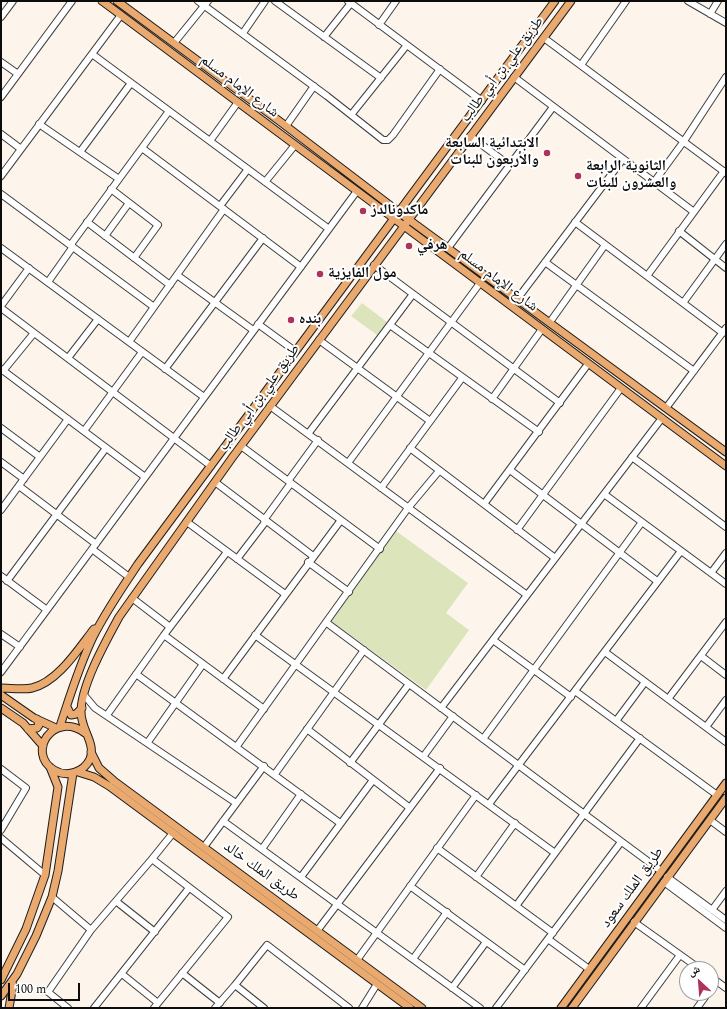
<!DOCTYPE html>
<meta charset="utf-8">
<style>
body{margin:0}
#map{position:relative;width:727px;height:1009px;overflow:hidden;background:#fdf5ec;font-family:Spectral,"Noto Naskh Arabic",serif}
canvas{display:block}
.frame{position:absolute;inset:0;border:2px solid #0c0c0c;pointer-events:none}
.north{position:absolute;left:679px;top:961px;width:40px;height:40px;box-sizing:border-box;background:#fff;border:1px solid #9e9e9e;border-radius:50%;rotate:334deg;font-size:11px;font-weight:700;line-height:16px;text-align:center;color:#0c0c0c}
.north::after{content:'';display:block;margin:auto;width:14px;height:18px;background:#ad335a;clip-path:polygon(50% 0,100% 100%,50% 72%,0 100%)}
.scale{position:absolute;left:8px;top:983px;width:72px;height:18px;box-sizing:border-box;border:2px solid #0c0c0c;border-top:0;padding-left:5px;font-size:12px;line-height:14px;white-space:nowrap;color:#0c0c0c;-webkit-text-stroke:3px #fff;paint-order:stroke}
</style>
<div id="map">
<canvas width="727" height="1009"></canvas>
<div class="frame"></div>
<div class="north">ش</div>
<div class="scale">100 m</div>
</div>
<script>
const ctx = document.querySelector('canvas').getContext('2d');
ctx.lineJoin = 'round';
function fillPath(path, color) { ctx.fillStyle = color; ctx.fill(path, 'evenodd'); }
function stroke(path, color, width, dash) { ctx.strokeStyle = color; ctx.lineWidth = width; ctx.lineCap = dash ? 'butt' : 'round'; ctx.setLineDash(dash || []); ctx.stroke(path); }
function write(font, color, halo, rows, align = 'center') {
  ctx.font = font + ' Spectral,"Noto Naskh Arabic",serif'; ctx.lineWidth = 4; ctx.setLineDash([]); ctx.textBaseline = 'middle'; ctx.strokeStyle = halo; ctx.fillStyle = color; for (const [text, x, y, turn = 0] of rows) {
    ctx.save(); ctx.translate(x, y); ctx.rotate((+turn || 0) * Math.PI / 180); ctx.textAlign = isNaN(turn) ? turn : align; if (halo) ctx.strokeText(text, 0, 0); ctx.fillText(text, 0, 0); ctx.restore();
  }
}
fillPath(new Path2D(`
 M362,303L387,322L377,335L351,316Z
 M396,531L468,583L446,613L469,630L426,690L331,621Z`), '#dbe4ba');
const minor = new Path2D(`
 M198,1L327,96L383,140H388L393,135L440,69
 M275,1L381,78
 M348,1L482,101
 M688,1L726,23
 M710,14L718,1
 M1,17L13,1
 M379,25L396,1
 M243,33L265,1
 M324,37L351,3
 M544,38L726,173
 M174,43L208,1
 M92,54L329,229
 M1,62L18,74
 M581,65L626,1
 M514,77L694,212
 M1,97L72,1
 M351,115L407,45
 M39,124L119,179
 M286,126L314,86
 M1,134L21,149
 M470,136L509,165
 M210,141L238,102
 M142,148L301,267
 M80,152L131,83
 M1,176L121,15
 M265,182L295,145
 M654,182L684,141L726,77
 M111,189L158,225L134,258
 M1,194L154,307
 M220,206L248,169
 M87,222L170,285
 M575,222L723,333
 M679,231L726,268
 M105,236L129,203
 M1,248L204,397
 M448,248L553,107
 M545,262L694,371
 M374,265L560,403
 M177,275L253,330
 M647,276L724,171
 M48,282L72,248V243L169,111
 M518,298L623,159
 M683,303L726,244
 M1,306L29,268
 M1,308L211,466
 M550,322L605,245
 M258,324L295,351
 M390,325L539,432
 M319,340L430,421
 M129,342L224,209
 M68,358L98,319
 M1,369L145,477
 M165,369L263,238
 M3,371L34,333
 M492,399L542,329
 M270,406L527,595
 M666,408L726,328
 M1,428L40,457
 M84,431L142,352
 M308,434L413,294
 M241,446L380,549
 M410,448L555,558
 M632,457L726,527
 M1,462L24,479
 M348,463L480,283
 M510,470L657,581
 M288,481L318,440
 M215,482L313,556
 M19,486L96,544
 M381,488L462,378
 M604,494L726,584
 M484,504L588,364
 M1,510L68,419
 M264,520L291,483
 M187,522L285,594
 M517,530L621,388
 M92,549L129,577
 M237,559L266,521
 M308,562L349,592
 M711,573L726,553
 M1,576L47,610
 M7,581L106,448
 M132,598L170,627
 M327,623L661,871
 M1,634L20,647
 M164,635L264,709
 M255,635L555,853
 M493,640L571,697
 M605,652L726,742
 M701,656L726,675
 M1,672L357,191
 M136,674L340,823
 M223,679L341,520
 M575,691L717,795
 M84,695L95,708L236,803
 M668,699L726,622
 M441,708L662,418
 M107,715L164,635L227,552
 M616,721L645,682
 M706,727L726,700
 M307,729L410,808
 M483,739L642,522
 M148,742L203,664
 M237,746L408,508L439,471
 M423,757L453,716
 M350,763L409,684
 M1,769L26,788L1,830
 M275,774L364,650
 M489,804L681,551
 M710,820L726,832
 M223,821L480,1008
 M1,838L45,875
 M204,847L264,766
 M437,848L553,933
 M262,849L301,794
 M152,859L173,833
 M301,877L373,780
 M476,877L515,823
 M667,877L726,920
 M664,882L726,928
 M410,886L525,970
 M52,897L91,930
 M117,902L155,932
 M516,906L640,738
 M712,910L726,891
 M634,922L700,969
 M317,931L440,768
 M548,939L589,969
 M413,959L447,912
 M357,960L476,795
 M182,973L220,1003
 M122,974L158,1003
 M711,977L726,988
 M235,985L267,945L349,1008
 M452,988L486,942
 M711,988L716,981
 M68,1008L48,992L91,930L152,859L228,917L154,1008
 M94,1008L189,888
 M215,1008L235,985L264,1008
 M362,1008L377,984
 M496,1008L621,842
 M641,1008L680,955
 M697,1008L708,993`);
const major = new Path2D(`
 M102,1L726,466
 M117,1L282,123L408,219L726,452
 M1,688C10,688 23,690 32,688C58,682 79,648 94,629
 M1,695L34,718L56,728
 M67,707L71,715L76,714L82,708
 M1,708L23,723L43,746
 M60,726C70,696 79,666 93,637C106,611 122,588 138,564L555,1
 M28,729L37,728L39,725L37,719
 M85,733C53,710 26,753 54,770C67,778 84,772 90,759C96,743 81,730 81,712C81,685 106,641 119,617L232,458L571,1
 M91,752L99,768L114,781L422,1008
 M78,772L94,777L109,786L410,1008
 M1,980L26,929L45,875L58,787L50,767
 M1,996L17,974L36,936L52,897L58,871L73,773
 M9,1008L13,985
 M561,1008L726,783
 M572,1008L726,798`);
stroke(minor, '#3f3f3f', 8);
stroke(major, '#1d1d1d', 9);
stroke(minor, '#fff', 6);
stroke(major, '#eaaa6f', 7);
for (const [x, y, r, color] of [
 [547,153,4,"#ad335a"],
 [578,176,4,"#ad335a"],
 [363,211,4,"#ad335a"],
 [409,246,4,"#ad335a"],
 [320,274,4,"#ad335a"],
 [291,320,4,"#ad335a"]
]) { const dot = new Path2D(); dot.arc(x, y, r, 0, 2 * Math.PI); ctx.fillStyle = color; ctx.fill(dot); stroke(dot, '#fff', 1.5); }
write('15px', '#0c0c0c', '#fff', [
 ["طريق علي بن أبي طالب",503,70,-53],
 ["شارع الإمام مسلم",239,87,37],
 ["شارع الإمام مسلم",498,281,37],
 ["طريق علي بن أبي طالب",260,398,-54],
 ["طريق الملك خالد",261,872,36],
 ["طريق الملك سعود",633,888,-54]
]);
write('bold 15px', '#0c0c0c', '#fff', [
 ["الابتدائية السابعة",539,144,"right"],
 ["والأربعون للبنات",539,161,"right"],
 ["الثانوية الرابعة",586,167],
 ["والعشرون للبنات",586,184],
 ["ماكدونالدز",371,211],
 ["هرفي",417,246],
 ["مول الفايزية",328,274],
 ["بنده",299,320]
], 'left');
</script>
